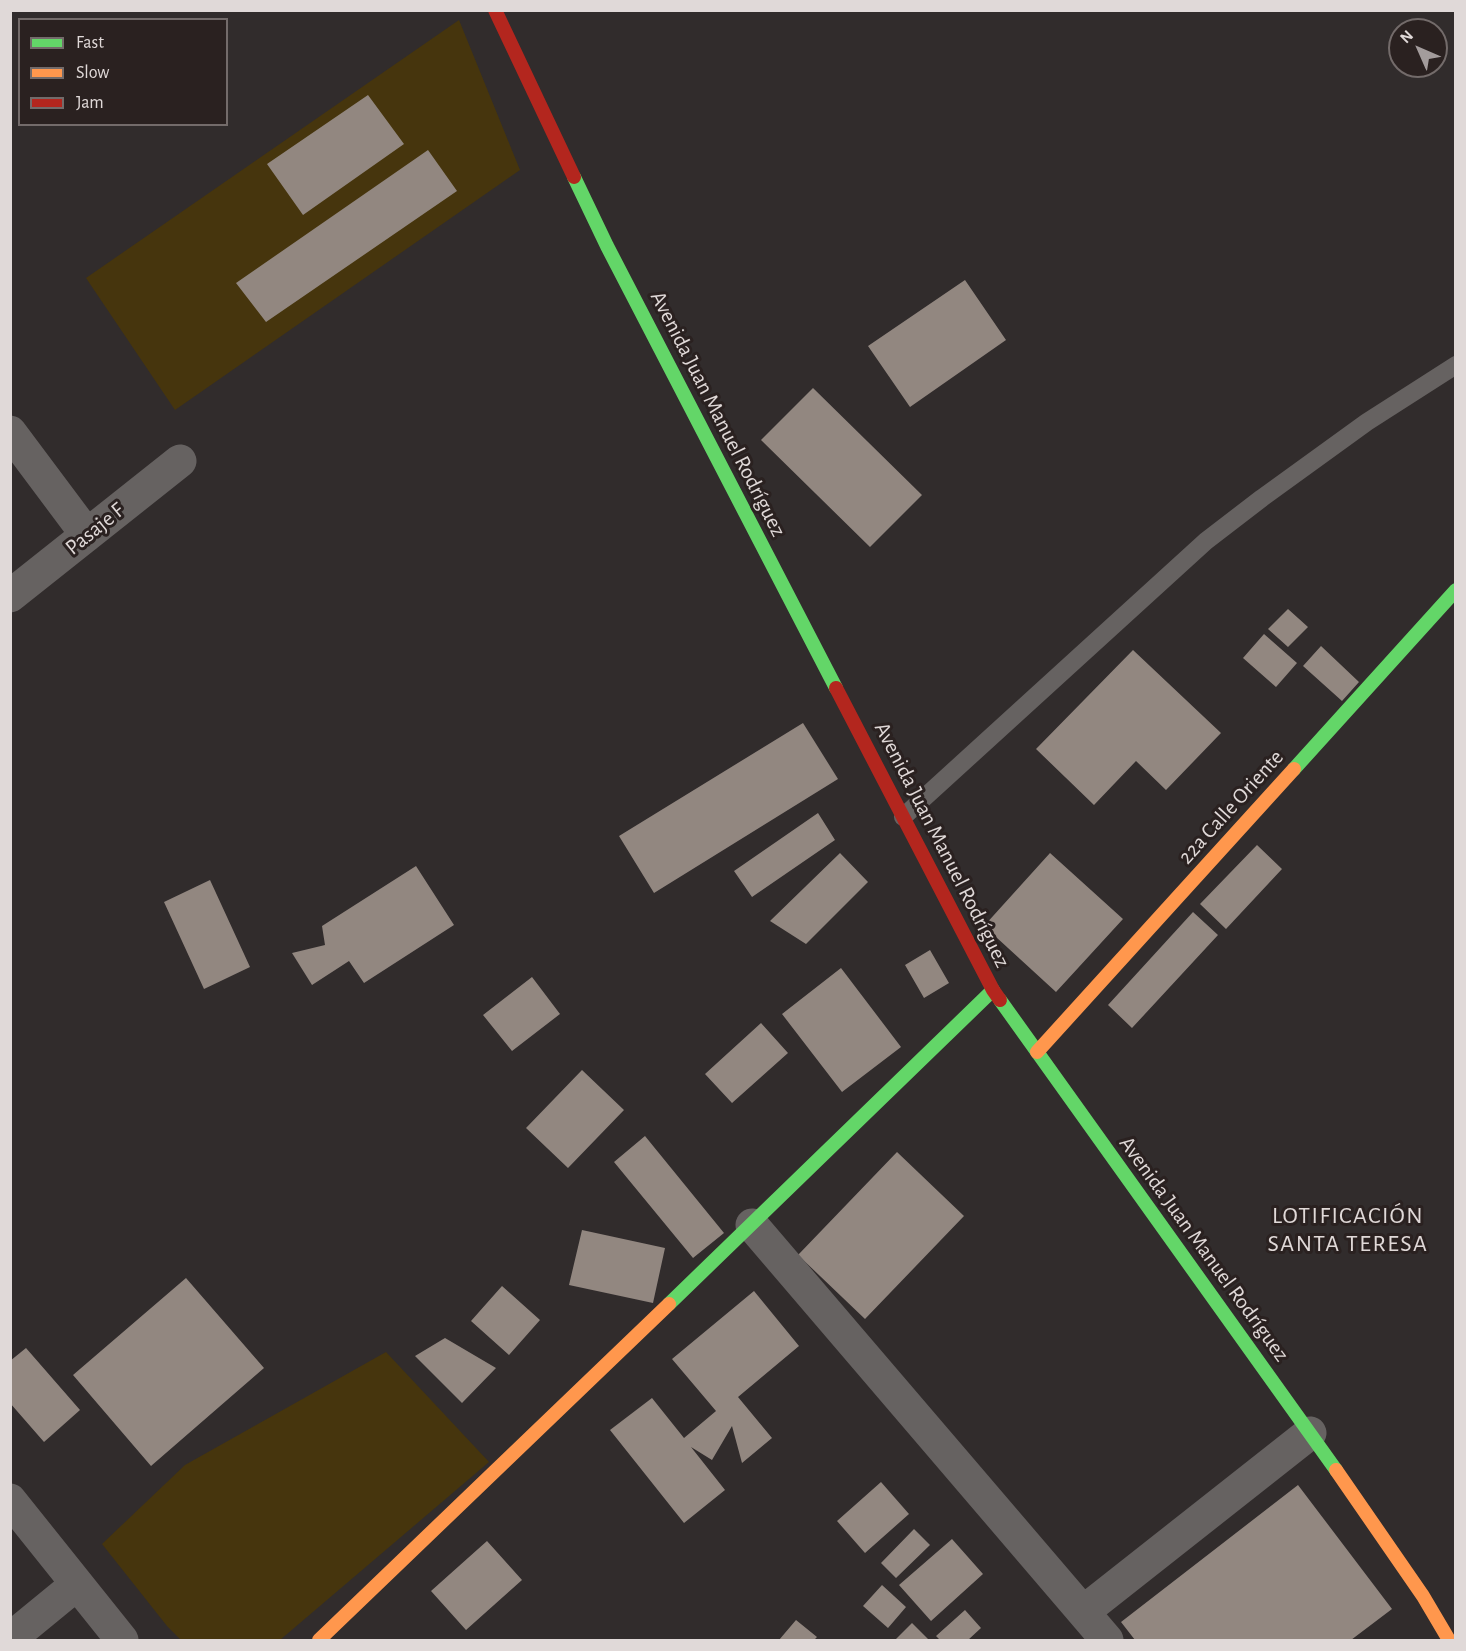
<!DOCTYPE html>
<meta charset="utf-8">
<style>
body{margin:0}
#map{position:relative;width:1466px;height:1651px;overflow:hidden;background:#312c2c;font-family:"Alegreya Sans",sans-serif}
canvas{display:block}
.frame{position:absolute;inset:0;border:12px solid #e0d9d8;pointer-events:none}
.legend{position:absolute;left:18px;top:18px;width:210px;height:108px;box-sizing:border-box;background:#2a2120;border:2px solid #736b6a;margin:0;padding:8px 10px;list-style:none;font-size:18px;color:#e0d9d8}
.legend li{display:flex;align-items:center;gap:12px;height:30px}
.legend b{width:30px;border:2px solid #736b6a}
.north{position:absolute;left:1388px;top:18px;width:60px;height:60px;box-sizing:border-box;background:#2a2120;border:2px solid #736b6a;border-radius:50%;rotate:315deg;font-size:16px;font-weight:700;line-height:24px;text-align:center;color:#e0d9d8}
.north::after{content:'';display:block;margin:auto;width:21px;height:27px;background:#a39c9c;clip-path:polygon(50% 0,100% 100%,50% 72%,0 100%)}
</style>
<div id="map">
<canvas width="1466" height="1651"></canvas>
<div class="frame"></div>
<ul class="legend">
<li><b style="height:8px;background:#63d668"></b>Fast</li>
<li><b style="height:8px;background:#ff974d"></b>Slow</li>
<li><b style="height:8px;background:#b3261e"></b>Jam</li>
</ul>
<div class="north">N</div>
</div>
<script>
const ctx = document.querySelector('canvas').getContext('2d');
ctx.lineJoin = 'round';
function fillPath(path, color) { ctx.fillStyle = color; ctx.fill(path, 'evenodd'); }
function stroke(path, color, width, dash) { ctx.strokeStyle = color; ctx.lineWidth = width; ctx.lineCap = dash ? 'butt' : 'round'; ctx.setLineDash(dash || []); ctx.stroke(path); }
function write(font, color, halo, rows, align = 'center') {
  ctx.font = font + ' "Alegreya Sans",sans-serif'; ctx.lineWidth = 6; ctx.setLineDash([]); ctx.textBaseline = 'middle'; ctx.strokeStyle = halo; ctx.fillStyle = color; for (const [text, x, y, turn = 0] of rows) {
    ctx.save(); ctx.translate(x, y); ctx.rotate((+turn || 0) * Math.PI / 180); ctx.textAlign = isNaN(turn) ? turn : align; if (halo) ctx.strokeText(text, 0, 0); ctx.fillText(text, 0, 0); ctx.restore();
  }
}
fillPath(new Path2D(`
 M459,20L520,170L175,410L86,278Z
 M386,1352L489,1462L280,1640H181L167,1626L102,1544L185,1465Z`), '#46350d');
fillPath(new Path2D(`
 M368,95L404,144L303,215L267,164Z
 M428,150L457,191L266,322L236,283Z
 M965,280L1006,340L910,407L868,346Z
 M813,388L922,495L870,547L761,440Z
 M1288,609L1308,627L1288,647L1268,629Z
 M1264,634L1297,663L1276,687L1243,658Z
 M1321,646L1359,682L1342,701L1303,666Z
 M1133,650L1221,733L1166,790L1136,761L1094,805L1036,749Z
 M803,723L838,779L654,893L619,836Z
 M818,813L835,840L752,897L734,871Z
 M1257,845L1282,869L1226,929L1200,904Z
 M840,853L868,882L806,944L770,921Z
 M1050,853L1123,919L1056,992L984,926Z
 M416,866L454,925L364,983L349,961L312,985L292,953L325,945L322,926Z
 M210,880L250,967L204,989L164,902Z
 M1193,912L1218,935L1132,1028L1108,1005Z
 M930,950L949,983L924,998L905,965Z
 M841,968L901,1047L842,1092L782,1014Z
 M532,977L560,1014L512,1051L483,1015Z
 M761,1023L788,1053L732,1103L705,1074Z
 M582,1070L624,1110L568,1168L526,1128Z
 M645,1136L724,1233L693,1258L614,1162Z
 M897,1152L964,1216L865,1319L798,1255Z
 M582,1230L665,1248L653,1303L569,1285Z
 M186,1278L264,1368L151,1466L73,1375Z
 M502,1286L540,1320L509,1355L471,1321Z
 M754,1291L799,1346L738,1397L772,1438L742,1463L732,1426L712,1460L691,1447L725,1490L684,1523L610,1430L652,1398L684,1438L716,1411L672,1359Z
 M445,1338L496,1368L462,1403L415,1356Z
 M26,1348L80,1410L44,1442L10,1403V1361Z
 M881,1482L909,1514L865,1553L837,1521Z
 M1298,1485L1392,1609L1351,1640H1135L1121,1622Z
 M914,1529L930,1545L896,1578L881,1563Z
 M952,1539L983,1574L931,1621L899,1585Z
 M487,1541L522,1580L466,1630L431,1591Z
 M882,1585L906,1607L888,1628L863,1606Z
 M965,1610L981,1628L968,1640H940L936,1636Z
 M796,1620L817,1637L814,1640H779Z
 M912,1623L929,1640H895Z`), '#928780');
stroke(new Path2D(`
 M903,817L1206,541L1262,498L1367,422L1456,365`), '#666261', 18);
stroke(new Path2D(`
 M10,432L87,535
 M10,596L180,461
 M752,1225L1107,1640
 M10,1500L122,1640
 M1083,1612L1310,1433
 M10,1639L77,1584`), '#666261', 33);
stroke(new Path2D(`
 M574,177L607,246L836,688
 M1294,769L1456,590
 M1000,1000L1336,1470
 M669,1304L993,990`), '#63d668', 14);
stroke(new Path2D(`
 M1037,1052L1294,769
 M1336,1470L1423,1596L1449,1640
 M319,1640L669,1304`), '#ff974d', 14);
stroke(new Path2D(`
 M495,10L574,177
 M836,688L993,990L1000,1000`), '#b3261e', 14);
write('22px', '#e0d9d8', '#2a2120', [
 ["Avenida Juan Manuel Rodríguez",718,414,63],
 ["Pasaje F",95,529,-39],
 ["22a Calle Oriente",1231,807,-48],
 ["Avenida Juan Manuel Rodríguez",942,845,63],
 ["Avenida Juan Manuel Rodríguez",1204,1249,54]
]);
ctx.letterSpacing = '1.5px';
write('24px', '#e0d9d8', '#2a2120', [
 ["LOTIFICACIÓN",1348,1216],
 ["SANTA TERESA",1348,1244]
]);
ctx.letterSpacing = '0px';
</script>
